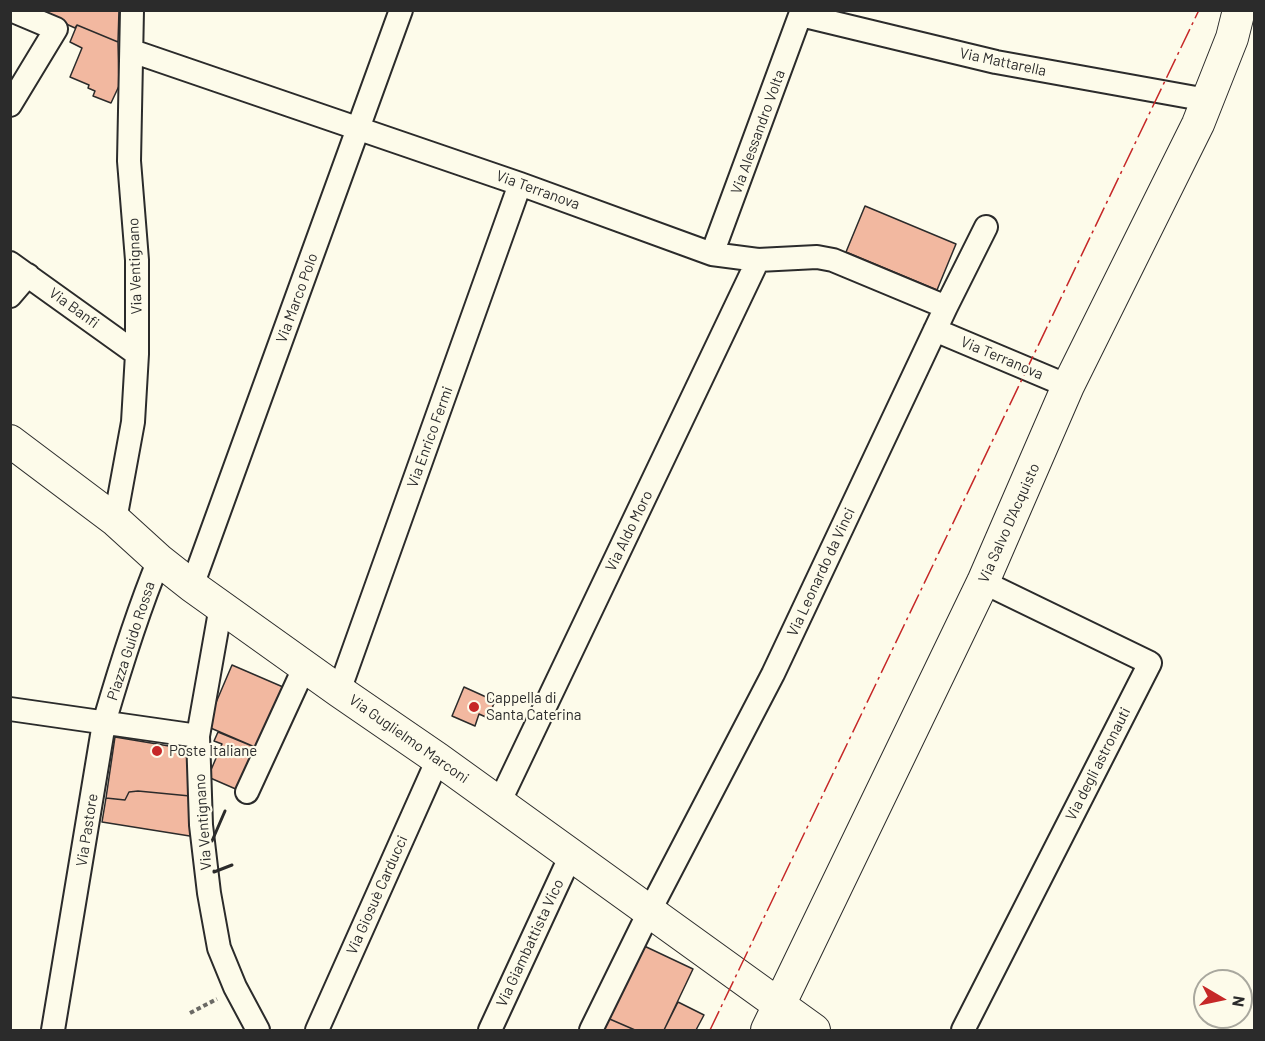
<!DOCTYPE html>
<meta charset="utf-8">
<style>
body{margin:0}
#map{position:relative;width:1265px;height:1041px;overflow:hidden;background:#fdfbea;font-family:Barlow,sans-serif}
canvas{display:block}
.frame{position:absolute;inset:0;border:12px solid #2b2b2b;pointer-events:none}
.north{position:absolute;left:1193px;top:969px;width:60px;height:60px;box-sizing:border-box;background:#fdfbea;border:2px solid #a9a89e;border-radius:50%;rotate:99deg;font-size:16px;font-weight:700;line-height:24px;text-align:center;color:#2b2b2b}
.north::after{content:'';display:block;margin:auto;width:21px;height:27px;background:#c62828;clip-path:polygon(50% 0,100% 100%,50% 72%,0 100%)}
</style>
<div id="map">
<canvas width="1265" height="1041"></canvas>
<div class="frame"></div>
<div class="north">N</div>
</div>
<script>
const ctx = document.querySelector('canvas').getContext('2d');
ctx.lineJoin = 'round';
function fillPath(path, color) { ctx.fillStyle = color; ctx.fill(path, 'evenodd'); }
function stroke(path, color, width, dash) { ctx.strokeStyle = color; ctx.lineWidth = width; ctx.lineCap = dash ? 'butt' : 'round'; ctx.setLineDash(dash || []); ctx.stroke(path); }
function write(font, color, halo, rows, align = 'center') {
  ctx.font = font + ' Barlow,sans-serif'; ctx.lineWidth = 4.5; ctx.setLineDash([]); ctx.textBaseline = 'middle'; ctx.strokeStyle = halo; ctx.fillStyle = color; for (const [text, x, y, turn = 0] of rows) {
    ctx.save(); ctx.translate(x, y); ctx.rotate((+turn || 0) * Math.PI / 180); ctx.textAlign = isNaN(turn) ? turn : align; if (halo) ctx.strokeText(text, 0, 0); ctx.fillText(text, 0, 0); ctx.restore();
  }
}
const building = new Path2D(`
 M43,10H119L118,42L77,25L75,28L42,13Z
 M77,25L118,42L119,86L111,103L93,96L95,91L88,88L89,85L70,77L82,48L70,42Z
 M865,206L956,244L937,290L846,252Z
 M232,665L283,687L257,748L206,726Z
 M464,687L495,701L488,718L479,714L475,726L452,716Z
 M218,732L257,748L238,790L208,777L222,744L214,741Z
 M115,737L193,750L190,796L138,791L129,792L125,800L106,798Z
 M138,791L190,796L196,837L102,822L106,798L125,800L129,792Z
 M640,944L693,969L664,1030H635L605,1017Z
 M678,1002L704,1015L696,1030H664Z
 M605,1017L635,1030H599Z`);
fillPath(building, '#f2b8a0');
stroke(building, '#2b2b2b', 1.5);
const street = new Path2D(`
 M801,15L996,62L1207,100
 M132,51L520,184L712,254L758,260L817,257L833,260L946,307
 M10,105L56,29L11,10
 M712,254L802,10
 M10,263L137,354
 M10,296L28,275
 M935,330L1068,386
 M115,520L133,422L137,354V260L129,161L132,10
 M192,586L401,10
 M221,606L198,736L201,825L209,893L219,948L235,987L258,1030
 M339,691L520,184
 M10,709L198,736
 M247,792L305,666
 M499,803L758,260
 M53,1030L104,723C120,668 137,613 159,560
 M317,1030L438,759
 M490,1030L571,855
 M591,1030L649,912L773,674L946,307L986,227
 M963,1030L1150,663L983,582`);
const secondary = new Path2D(`
 M10,441L115,520L159,560L192,586L339,691L438,759L814,1030
 M767,1030L983,582L1068,386L1198,124L1232,38L1239,10`);
stroke(street, '#2b2b2b', 26);
stroke(secondary, '#2b2b2b', 34);
stroke(new Path2D(`
 M190,1013L217,999`), '#6a6964', 4, [4.5, 3]);
stroke(street, '#fdfbea', 22);
stroke(secondary, '#fdfbea', 32);
stroke(new Path2D(`
 M212,841L225,811
 M214,871V872L232,865`), '#2b2b2b', 3);
stroke(new Path2D(`
 M710,1030L1199,10`), '#c62828', 1.5, [21, 4.5, 3, 4.5]);
for (const [x, y, r, color] of [
 [474,707,6,"#c62828"],
 [157,751,6,"#c62828"]
]) { const dot = new Path2D(); dot.arc(x, y, r, 0, 2 * Math.PI); ctx.fillStyle = color; ctx.fill(dot); stroke(dot, '#fdfbea', 2); }
write('15px', '#2b2b2b', '#fdfbea', [
 ["Via Mattarella",1003,62,12],
 ["Via Alessandro Volta",758,132,-70],
 ["Via Terranova",538,190,20],
 ["Via Ventignano",135,266,-92],
 ["Via Marco Polo",297,298,-70],
 ["Via Banfi",74,308,36],
 ["Via Terranova",1002,358,23],
 ["Via Enrico Fermi",430,437,-70],
 ["Via Salvo D'Acquisto",1009,523,-66],
 ["Via Aldo Moro",629,531,-64],
 ["Via Leonardo da Vinci",821,572,-65],
 ["Piazza Guido Rossa",131,641,-72],
 ["Via Guglielmo Marconi",409,739,35],
 ["Via degli astronauti",1098,764,-63],
 ["Via Ventignano",203,822,-94],
 ["Via Pastore",87,830,-81],
 ["Via Giosuè Carducci",377,895,-66],
 ["Via Giambattista Vico",530,943,-65]
]);
write('15px', '#2b2b2b', '#fdfbea', [
 ["Cappella di",486,698],
 ["Santa Caterina",486,715],
 ["Poste Italiane",169,751]
], 'left');
</script>
